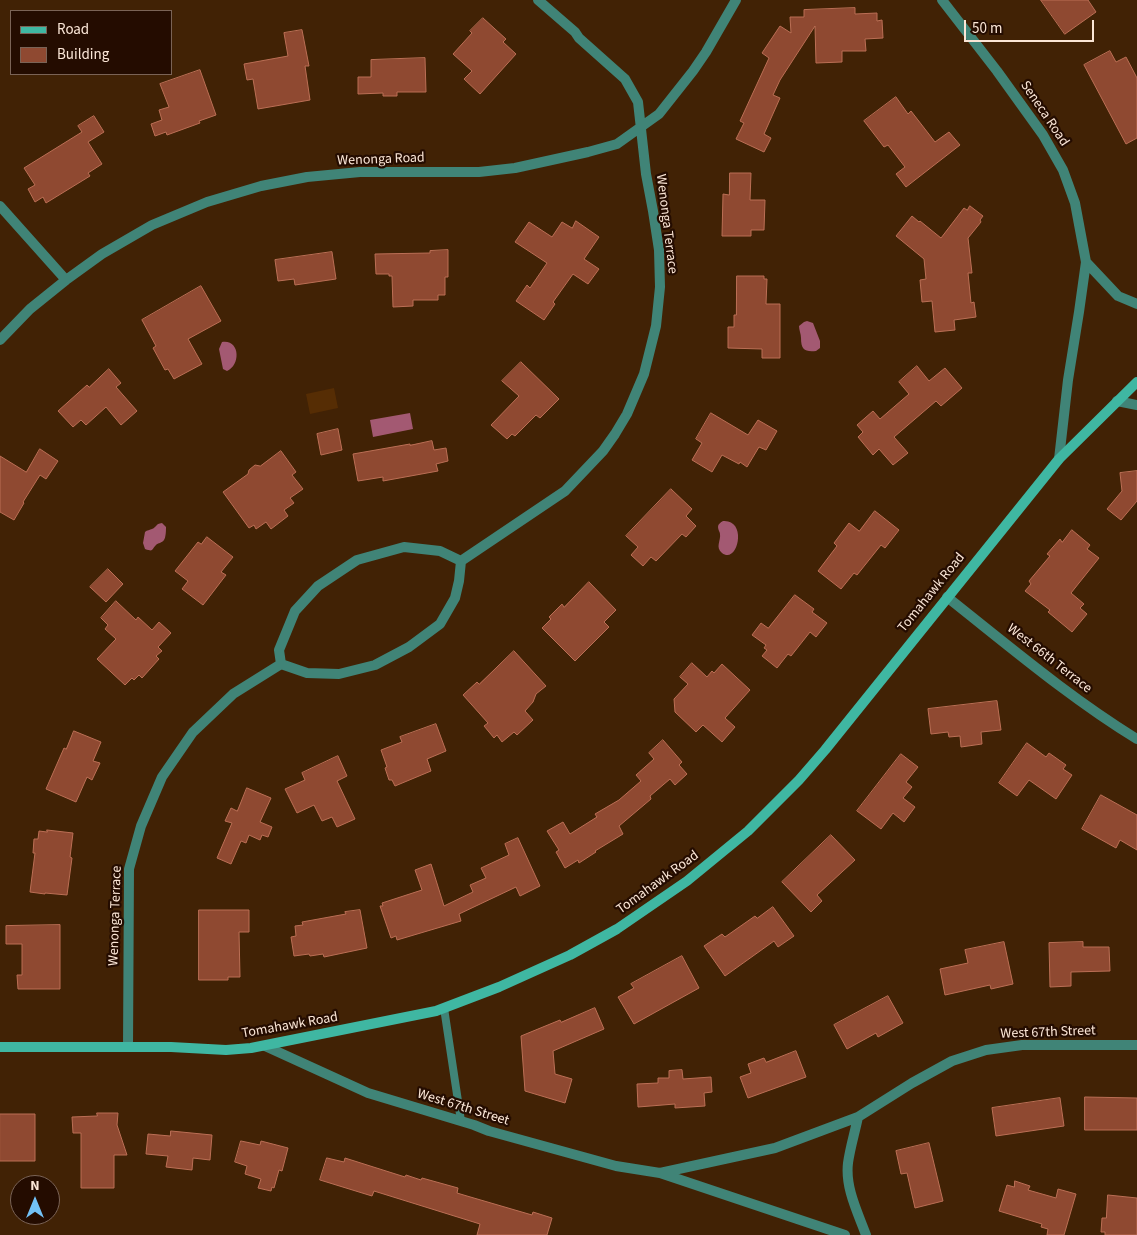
<!DOCTYPE html>
<style>
body{margin:0}
#map{position:relative;width:1137px;height:1235px;overflow:hidden;background:#412205;font-family:"Source Sans 3",sans-serif}
canvas{display:block}
.legend{position:absolute;left:10px;top:10px;width:162px;height:65px;box-sizing:border-box;background:#240c00;border:1px solid #7a6356;margin:0;padding:6px 9px;list-style:none;font-size:15px;color:#fbe6d6}
.legend li{display:flex;align-items:center;gap:10px;height:25px}
.legend b{width:25px;border:1px solid #7a6356}
.north{position:absolute;left:10px;top:1175px;width:50px;height:50px;box-sizing:border-box;background:#240c00;border:1px solid #7a6356;border-radius:50%;rotate:0deg;font-size:14px;font-weight:700;line-height:20px;text-align:center;color:#fbe6d6}
.north::after{content:'';display:block;margin:auto;width:18px;height:22px;background:#72c1f5;clip-path:polygon(50% 0,100% 100%,50% 72%,0 100%)}
.scale{position:absolute;left:964px;top:20px;width:130px;height:22px;box-sizing:border-box;border:2px solid #fbe6d6;border-top:0;padding-left:6px;font-size:15px;line-height:18px;white-space:nowrap;color:#fbe6d6;-webkit-text-stroke:4px #240c00;paint-order:stroke}
</style>
<div id="map">
<canvas width="1137" height="1235"></canvas>
<ul class="legend">
<li><b style="height:6px;background:#3fb7a2"></b>Road</li>
<li><b style="height:14px;background:#8f4931"></b>Building</li>
</ul>
<div class="north">N</div>
<div class="scale">50 m</div>
</div>
<script>
const ctx = document.querySelector('canvas').getContext('2d');
ctx.lineJoin = 'round';
function fillPath(path, color) { ctx.fillStyle = color; ctx.fill(path, 'evenodd'); }
function stroke(path, color, width, dash) { ctx.strokeStyle = color; ctx.lineWidth = width; ctx.lineCap = dash ? 'butt' : 'round'; ctx.setLineDash(dash || []); ctx.stroke(path); }
function write(font, color, halo, rows, align = 'center') {
  ctx.font = font + ' "Source Sans 3",sans-serif'; ctx.lineWidth = 4.5; ctx.setLineDash([]); ctx.textBaseline = 'middle'; ctx.strokeStyle = halo; ctx.fillStyle = color; for (const [text, x, y, turn = 0] of rows) {
    ctx.save(); ctx.translate(x, y); ctx.rotate((+turn || 0) * Math.PI / 180); ctx.textAlign = isNaN(turn) ? turn : align; if (halo) ctx.strokeText(text, 0, 0); ctx.fillText(text, 0, 0); ctx.restore();
  }
}
fillPath(new Path2D(`
 M334,388L338,408L310,414L306,394Z`), '#562d04');
fillPath(new Path2D(`
 M807,321L813,323L820,341V348L816,351C805,352 801,350 801,338C801,334 799,330 799,326L804,322Z
 M222,342C240,339 241,365 227,371L223,369L219,349Z
 M410,413L413,429L373,437L370,420Z
 M723,521C748,519 738,565 722,553C715,547 721,541 720,534C720,532 718,530 718,527C718,524 720,523 723,521Z
 M162,523L166,527C166,530 166,537 164,540C162,543 158,543 156,545C151,550 154,552 145,549L143,543L145,532C147,530 150,530 152,529C157,527 155,524 162,523Z`), '#a35972');
const building = new Path2D(`
 M1041,0H1088L1096,12L1065,34Z
 M855,8V14L877,13V21L882,20L883,38L865,39L866,51H842V62L816,63L815,26L780,80L773,95L780,98L764,134L771,138L764,152L736,139L744,123L740,121L769,58L762,53L780,26L791,33L790,17H804V10Z
 M483,18L506,39L503,42L516,54L480,94L464,79L472,71L453,54L472,33L470,31Z
 M302,30L309,66H305L310,100L258,109L253,79L247,80L244,64L288,56L284,33Z
 M1110,51L1116,62L1126,57L1137,78V138L1126,144L1084,65Z
 M425,58L426,92H397V96H383V93L358,94V77H371V60Z
 M200,70L216,115L199,121L200,123L167,135L166,132L155,136L151,124L162,120L159,110L169,107L160,84Z
 M896,97L908,114L911,111L935,142L949,132L960,145L906,187L896,174L905,167L888,145L884,147L864,121Z
 M94,116L104,132L88,142L102,164L88,173L90,176L46,203L43,197L35,202L28,189L35,185L24,168L82,132L78,126Z
 M730,173H751L750,200H765L764,230H751V236H722L723,194L729,195Z
 M970,206L983,216L980,220L981,222L968,238L972,273H968L971,303L974,302L976,317L954,320L955,330L935,332L932,301L922,302L920,280L926,279L924,259L896,236L912,216L919,222L920,221L941,238L964,208L967,210Z
 M576,221L599,237L584,259L599,269L588,284L573,274L553,302L555,304L544,320L516,301L527,285L530,288L547,263L515,242L529,222L552,237L562,222L572,228Z
 M448,250V277H445V295H438V300H413V306L393,307L392,276H389V274H376L375,254L430,253V251Z
 M332,252L336,279L295,285L294,279L278,281L275,260Z
 M737,276H764V279H767L766,304H780V358H762V349L728,348V327H734V315H736Z
 M201,286L221,321L188,339L202,364L174,379L168,369L165,370L153,348L156,346L142,320Z
 M521,362L559,399L540,418L536,415L515,436L512,434L507,439L491,425L519,396L502,381Z
 M917,366L929,381L945,368L962,388L941,406L936,401L894,437L908,453L893,465L879,449L873,455L858,437L863,432L857,425L873,411L880,419L909,394L899,382Z
 M109,369L121,383L116,387L137,411L121,425L106,407L86,425L81,420L73,427L58,411L87,385L89,387Z
 M711,413L748,435L758,420L777,431L766,450L759,447L747,467L740,462L739,464L722,455L712,472L692,460L702,443L696,439Z
 M338,429L342,450L321,455L317,434Z
 M432,441L434,450L446,448L448,461L436,464L438,471L383,481V477L358,481L353,454L410,444V445Z
 M40,449L58,461L46,479L40,475L23,502L24,503L14,520L0,512V456L26,472Z
 M281,451L296,472L292,475L303,489L290,498L294,503L284,510L288,516L271,529L266,522L256,529L254,525L249,528L223,492L248,474L249,470L255,465L260,466Z
 M1137,471V501L1121,520L1107,509L1122,491L1120,473Z
 M671,489L692,509L686,516L696,526L686,537L682,534L656,561L651,557L643,566L631,555L638,547L626,536Z
 M875,511L899,530L885,548L881,545L857,575L854,573L841,589L818,571L837,546L834,543L849,523L859,531Z
 M1072,530L1090,545L1087,549L1099,558L1071,593L1084,604L1080,608L1087,614L1072,632L1048,612L1050,610L1025,591L1031,584L1029,581L1050,556L1047,554L1060,539L1062,542Z
 M207,537L233,557L221,572L226,575L203,605L182,589L188,581L175,571L198,542L201,544Z
 M108,569L123,584L106,602L90,587Z
 M589,582L616,610L604,622L609,627L575,661L542,628L551,619L549,617L562,604L564,607Z
 M795,595L814,609L812,612L827,623L816,637L810,632L791,656L788,654L777,668L762,656L767,650L764,648L766,645L752,635L761,623L768,628Z
 M116,601L136,620L138,617L152,630L159,622L171,633L158,647L162,651L156,656L159,659L142,678L139,675L134,680L132,678L125,685L97,659L116,639L105,629L108,625L101,618Z
 M514,651L546,686L536,694L533,702L525,711L533,720L517,735L514,732L502,742L497,735L494,738L484,726L488,723L463,695L477,682L479,684Z
 M692,663L707,677L712,671L714,673L722,664L750,690L725,718L735,727L722,742L703,725L696,732L675,712L674,699L688,684L680,677Z
 M997,701L1001,730L981,732L982,744L961,747L960,736L949,737L948,732L931,734L928,709Z
 M436,724L446,751L427,759L431,771L395,786L392,780H389L385,768L387,767L381,750L402,742L400,737Z
 M74,731L101,742L93,761L100,763L92,780L87,777L76,802L46,789L64,748L66,749Z
 M663,740L682,762L679,765L687,774L675,785L670,779L650,796L651,799L619,826L623,834L595,851L596,852L579,863L578,860L565,868L556,852L559,850L547,831L563,822L570,834L597,817L595,814L619,800L641,781L636,775L654,759L649,753Z
 M1027,743L1046,757L1049,753L1066,765L1063,769L1072,775L1056,799L1029,780L1017,796L999,783Z
 M901,754L918,767L906,782L912,787L903,798L915,807L904,822L893,813L881,829L857,811Z
 M338,756L347,776L337,781L355,819L337,827L332,817L322,821L314,805L297,813L285,789L305,780L302,773Z
 M247,788L271,798L260,822L272,827L268,837L262,835L260,840L249,835L246,843L241,841L231,864L217,858L232,823L225,821L231,808L237,811Z
 M1101,795L1137,815V850L1120,840L1116,848L1082,829Z
 M47,830L73,833L70,857L72,858L67,895L45,893V894L30,892L35,853H33L34,839H38L39,831L47,832Z
 M831,835L855,860L817,895L822,901L811,912L782,882Z
 M518,838L540,886L520,896L516,887L459,914L461,921L397,940L396,936L391,938L380,906H383L382,903L422,890L415,870L431,864L444,906L473,892L470,885L486,878L481,868L509,855L505,844Z
 M773,907L794,936L778,947L774,941L725,976L704,946L722,934L725,937L755,916L757,918Z
 M199,910H249V932H239L240,977H228V980H199Z
 M360,910L367,948L324,957L323,954L310,956L309,954L294,956L291,937L296,936L295,926L303,925L302,922L346,914L345,912Z
 M60,925V989H18L17,975H22V944H6V926Z
 M1004,942L1013,984L991,989L990,985L945,995L940,969L968,963L965,950Z
 M1083,942V947H1109L1110,971L1071,972V986L1050,987L1049,943Z
 M682,956L699,988L634,1024L618,997L634,988L631,984Z
 M888,996L903,1023L878,1037L876,1033L847,1049L834,1025Z
 M595,1008L604,1029L553,1051L555,1074L572,1079L565,1103L525,1091L521,1036L560,1020L561,1022Z
 M796,1051L806,1077L748,1098L740,1077L751,1073L748,1064L764,1058L766,1062Z
 M682,1070L683,1079L711,1077L712,1092L704,1093L705,1106L675,1108V1104L638,1107L637,1084L658,1083V1078H669V1071Z
 M1085,1097L1137,1098V1130H1085Z
 M1060,1098L1064,1126L996,1136L992,1108Z
 M97,1113H118L117,1125L127,1155H114V1188H81V1133H73L72,1117L97,1116Z
 M0,1114H35V1161H0Z
 M171,1131L212,1135L210,1160L193,1158L192,1170L166,1167L168,1156L146,1154L148,1134L170,1136Z
 M241,1141L260,1145L261,1141L288,1148L282,1171L279,1170L274,1188L272,1187L271,1191L258,1188L261,1179L245,1174L247,1166L235,1162Z
 M929,1143L943,1201L915,1208L907,1173L901,1174L896,1151Z
 M327,1158L344,1162L345,1158L405,1177L406,1175L421,1180L422,1178L458,1188L457,1193L467,1196L532,1215L533,1212L552,1218L547,1235H477L480,1224L374,1191L372,1196L320,1180Z
 M1015,1181L1030,1186L1028,1190L1056,1198L1058,1189L1076,1194L1064,1235H1047L1048,1229L1041,1227L1042,1224L999,1211L1007,1185L1014,1187Z
 M1108,1195L1137,1198V1235H1105V1232H1101L1102,1218H1106Z`);
fillPath(building, '#8f4931');
stroke(building, '#bb6f55', 1);
stroke(new Path2D(`
 M444,1008L461,1121`), '#408477', 8);
stroke(new Path2D(`
 M942,0L997,71L1043,135L1063,170L1075,203L1086,262L1118,296L1137,304
 M0,206L66,280
 M0,340L30,309L66,280L102,254L152,225L207,202L261,186L307,177L360,172H479L515,168L588,152L617,144L659,114L693,71L706,52L736,0
 M1117,401L1137,405
 M1059,459L1068,380L1079,312L1086,262
 M461,561L565,491L603,451L615,434L627,414L644,374L656,326L660,287L659,250L653,211L646,174L638,102L625,79L579,38L575,32L538,0
 M947,597C1009,646 1070,698 1137,739
 M281,664L279,650L295,611L318,586L357,560L404,547L440,551L461,561
 M281,664L307,673L339,674L375,665L409,647L440,624L455,598L459,581L461,561
 M265,1046L368,1093L474,1125L489,1131L616,1166L660,1173L845,1235
 M128,1047L129,869L141,826L162,777L193,732L233,694L281,664
 M660,1173L775,1148L858,1117
 M866,1235C858,1213 845,1188 848,1163C850,1148 855,1132 858,1117L912,1083L952,1061L986,1050L1022,1045H1137`), '#408477', 10);
stroke(new Path2D(`
 M0,1047H171L226,1050L251,1048L436,1011L499,987L570,955L617,929L687,881L748,831L799,780L825,750L1059,459L1137,382`), '#3fb7a2', 10);
write('14px', '#fbe6d6', '#240c00', [
 ["Seneca Road",1044,114,56],
 ["Wenonga Road",381,160,-2],
 ["Wenonga Terrace",666,224,83],
 ["Tomahawk Road",932,593,-51],
 ["West 66th Terrace",1049,659,38],
 ["Tomahawk Road",658,883,-36],
 ["Wenonga Terrace",116,916,-88],
 ["Tomahawk Road",290,1026,-10],
 ["West 67th Street",1048,1033,-2],
 ["West 67th Street",463,1108,17]
]);
</script>
